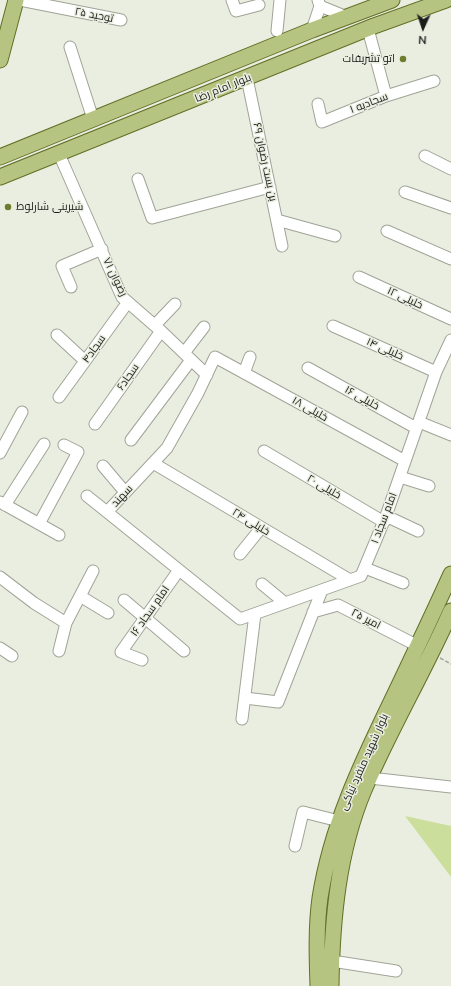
<!DOCTYPE html>
<meta charset="utf-8">
<style>
body{margin:0}
#map{position:relative;width:451px;height:986px;overflow:hidden;background:#eaeee1;font-family:Mulish,sans-serif}
canvas{display:block}
.north{position:absolute;left:403px;top:8px;width:40px;height:40px;-webkit-text-stroke:3px #eaeee1;paint-order:stroke;rotate:183deg;font-size:11px;font-weight:700;line-height:16px;text-align:center;color:#1b1d18}
.north::after{content:'';display:block;margin:auto;width:14px;height:18px;background:#1b1d18;clip-path:polygon(50% 0,100% 100%,50% 72%,0 100%)}
</style>
<div id="map">
<canvas width="451" height="986"></canvas>
<div class="north">N</div>
</div>
<script>
const ctx = document.querySelector('canvas').getContext('2d');
ctx.lineJoin = 'round';
function fillPath(path, color) { ctx.fillStyle = color; ctx.fill(path, 'evenodd'); }
function stroke(path, color, width, dash) { ctx.strokeStyle = color; ctx.lineWidth = width; ctx.lineCap = dash ? 'butt' : 'round'; ctx.setLineDash(dash || []); ctx.stroke(path); }
function write(font, color, halo, rows, align = 'center') {
  ctx.font = font + ' Mulish,Cairo,sans-serif'; ctx.lineWidth = 3; ctx.setLineDash([]); ctx.textBaseline = 'middle'; ctx.strokeStyle = halo; ctx.fillStyle = color; for (const [text, x, y, turn = 0] of rows) {
    ctx.save(); ctx.translate(x, y); ctx.rotate((+turn || 0) * Math.PI / 180); ctx.textAlign = isNaN(turn) ? turn : align; if (halo) ctx.strokeText(text, 0, 0); ctx.fillText(text, 0, 0); ctx.restore();
  }
}
fillPath(new Path2D(`
 M405,816L451,826V877Z`), '#ccde9b');
const minor = new Path2D(`
 M20,0L121,20
 M232,0L236,11L259,5
 M320,6L347,17
 M368,29L386,96
 M312,30L320,6L318,0
 M277,31L280,0
 M70,47L93,119
 M247,78L282,246
 M318,104L322,122L386,96L434,81
 M59,154L122,297L161,331L207,375
 M425,156L451,169
 M138,179L152,218L270,187
 M405,192L451,208
 M277,220L335,236
 M387,231L451,259
 M359,277L451,319
 M71,287L62,266L102,249
 M155,325L175,304
 M333,326L436,372
 M57,335L85,361
 M184,353L204,327
 M308,368L416,428
 M244,373L250,357
 M59,397L128,302
 M419,422L451,435
 M95,424L161,331
 M131,440L191,360
 M264,451L384,522
 M0,453L22,412
 M405,461L215,357L198,393L167,448L107,512L240,619L361,576L386,516L436,372L451,340
 M153,463L350,580
 M103,466L125,492
 M400,477L429,486
 M87,496L107,512
 M0,502L59,535
 M5,505L44,444
 M386,516L418,531
 M39,524L78,452L64,445
 M240,554L261,528
 M365,568L403,583
 M0,577L34,603L66,623
 M262,584L285,603
 M80,596L108,613
 M124,600L184,651
 M313,612L338,605L418,646
 M0,648L12,656
 M59,651L66,623L93,571
 M142,660L121,652L179,570
 M245,698L278,702L322,590
 M242,719L255,614
 M370,778L451,787
 M295,846L303,812L339,821
 M332,961L396,971`);
const major = new Path2D(`
 M0,60L16,0
 M0,157L312,30L392,0
 M0,177L374,26L446,0
 M318,986C317,957 316,927 320,898C331,827 361,764 392,700C412,658 432,616 451,574
 M331,986C332,920 338,852 364,790C390,729 424,672 451,611`);
stroke(minor, '#a0a497', 13);
stroke(major, '#617026', 17);
stroke(new Path2D(`
 M440,658L451,664`), '#a0a399', 1.5, [4, 2]);
stroke(minor, '#fff', 11);
stroke(major, '#b6c482', 15);
for (const [x, y, r, color] of [
 [403,59,4,"#6c7d2d"],
 [8,207,4,"#6c7d2d"]
]) { const dot = new Path2D(); dot.arc(x, y, r, 0, 2 * Math.PI); ctx.fillStyle = color; ctx.fill(dot); stroke(dot, '#eaeee1', 1.5); }
write('11px', '#1b1d18', '#eaeee1', [
 ["توحید ۲۵",94,15,11],
 ["بلوار امام رضا",223,88,-22],
 ["سجادیه ۱",369,103,-21],
 ["بن بست رضوان ۶۹",265,162,78],
 ["رضوان ۷۱",115,277,64],
 ["خلیلی ۱۲",405,298,25],
 ["سجاد۴",94,349,-54],
 ["خلیلی ۱۴",385,349,24],
 ["سجاد۶",128,377,-55],
 ["خلیلی ۱۶",362,398,29],
 ["خلیلی ۱۸",310,409,29],
 ["خلیلی ۲۰",324,487,30],
 ["سهند",122,496,-47],
 ["امام سجاد ۱",384,518,-69],
 ["خلیلی ۲۴",251,522,31],
 ["امام سجاد ۱۶",150,611,-55],
 ["امیر ۲۵",366,619,27],
 ["بلوار شهید منفرد نیاکی",364,762,-66]
]);
write('11px', '#1b1d18', '#eaeee1', [
 ["اتو تشریفات",395,59],
 ["شیرینی شارلوط",16,207,"left"]
], 'right');
</script>
